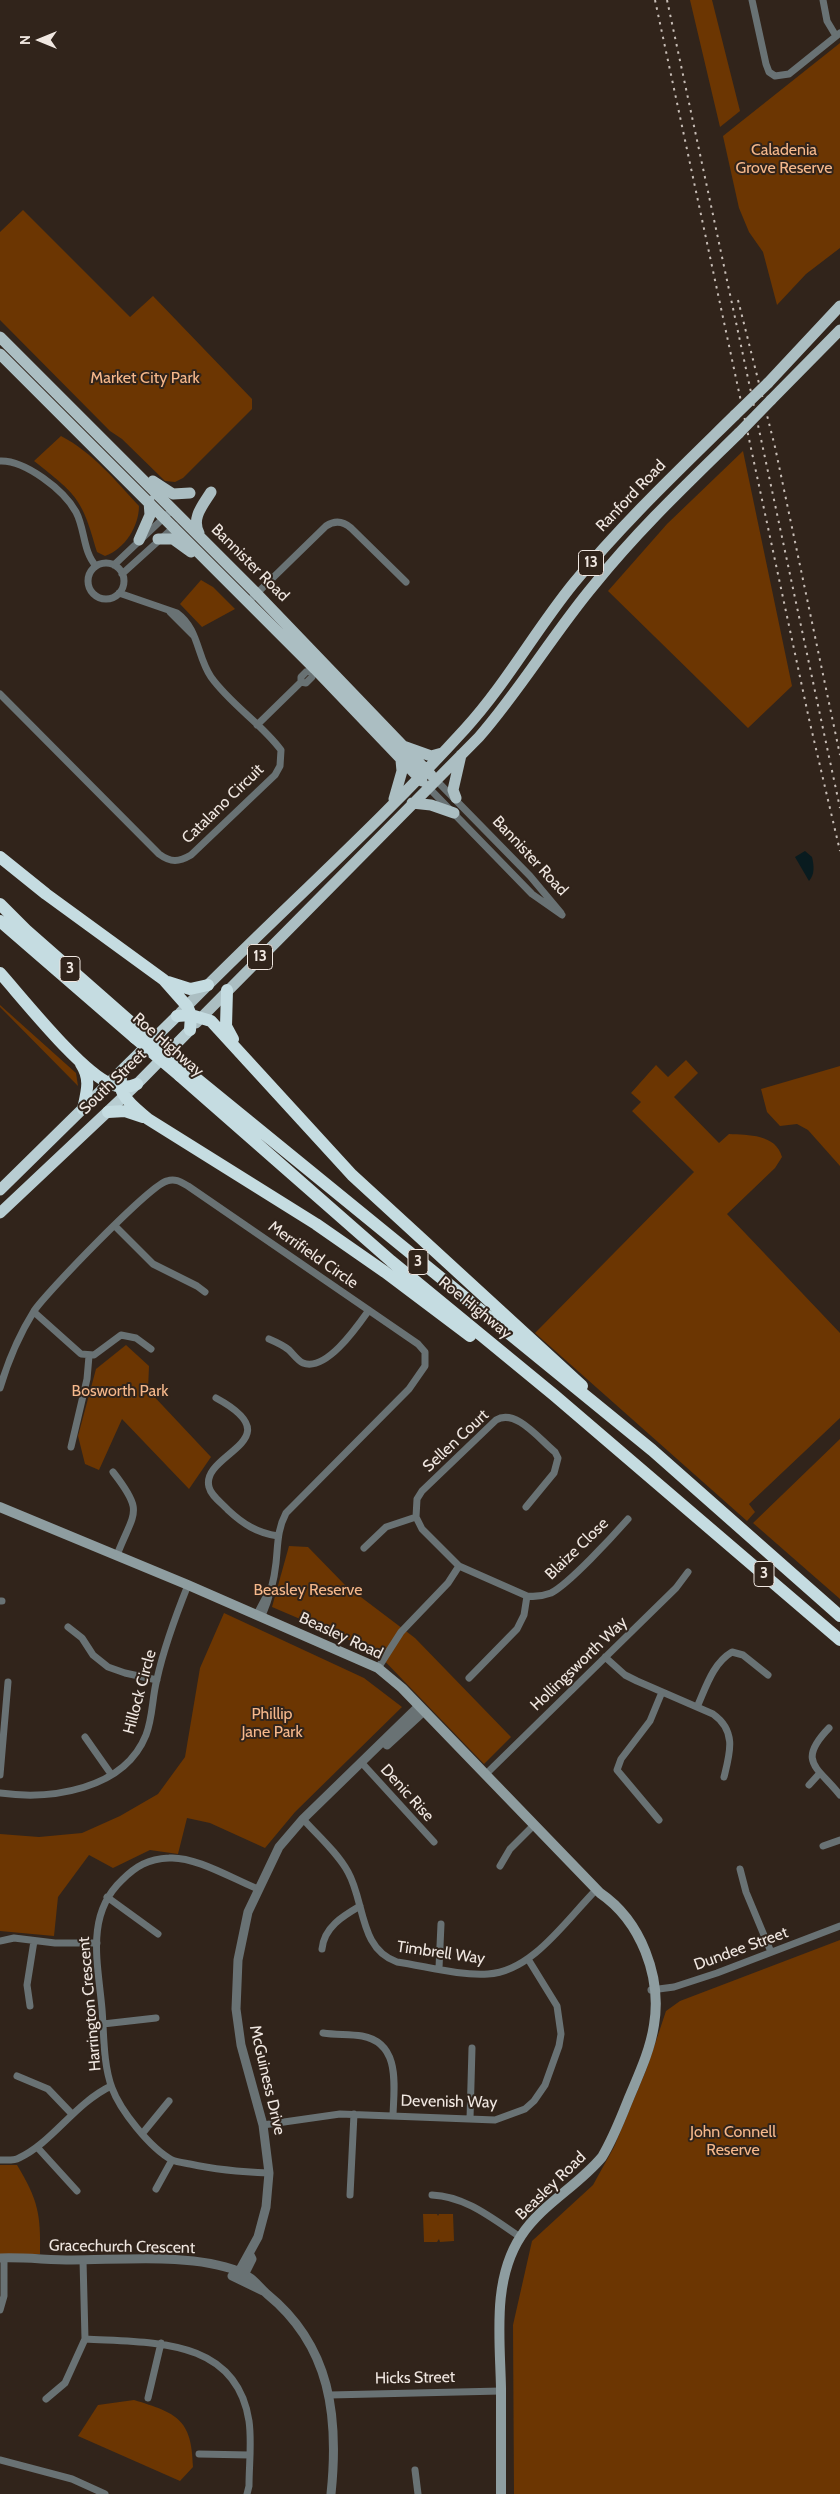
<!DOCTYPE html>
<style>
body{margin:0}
#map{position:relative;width:840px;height:2494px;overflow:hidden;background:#31241b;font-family:Cabin,sans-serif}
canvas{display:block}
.north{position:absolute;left:15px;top:15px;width:50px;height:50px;-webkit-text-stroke:4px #31241b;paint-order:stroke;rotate:270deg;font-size:14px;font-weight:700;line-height:20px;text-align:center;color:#f0e7e1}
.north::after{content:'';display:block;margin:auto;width:18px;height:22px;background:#f0e7e1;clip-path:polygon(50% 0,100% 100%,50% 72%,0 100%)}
</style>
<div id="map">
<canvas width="840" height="2494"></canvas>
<div class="north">N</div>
</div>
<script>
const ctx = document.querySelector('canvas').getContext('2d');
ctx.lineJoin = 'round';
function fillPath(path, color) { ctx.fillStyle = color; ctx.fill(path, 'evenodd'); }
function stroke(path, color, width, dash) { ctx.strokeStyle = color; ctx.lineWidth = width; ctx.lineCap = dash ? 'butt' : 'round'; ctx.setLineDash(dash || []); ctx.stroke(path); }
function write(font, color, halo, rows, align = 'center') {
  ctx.font = font + ' Cabin,sans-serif'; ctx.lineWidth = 4; ctx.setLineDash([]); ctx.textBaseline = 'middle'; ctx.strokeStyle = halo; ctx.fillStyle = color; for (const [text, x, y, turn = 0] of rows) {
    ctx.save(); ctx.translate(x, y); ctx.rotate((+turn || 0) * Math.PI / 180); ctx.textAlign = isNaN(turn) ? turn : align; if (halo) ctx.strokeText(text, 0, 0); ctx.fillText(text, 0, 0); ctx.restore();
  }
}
fillPath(new Path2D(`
 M690,0H712L740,111L720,127Z
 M840,43V248L806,274L777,305L763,252L749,232L739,208L723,136Z
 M23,210L130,317L153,296L252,399V409L183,478L175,482L165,481L122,439L110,431L0,320V232Z
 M61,436C92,452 116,481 139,506C139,526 125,549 105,556L97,552C82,498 77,495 34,461Z
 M743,451L792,686L748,728L608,591L667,524Z
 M201,580L213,587L235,609L202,627L180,604Z
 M0,1005L76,1073L78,1086L0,1007Z
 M686,1060L698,1073L674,1097L719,1143L729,1134C748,1135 776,1134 782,1157L775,1168L727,1214L840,1333V1418L749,1504L755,1512L747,1521L535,1333L694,1172L632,1111L641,1102L631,1093L656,1065L668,1077Z
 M840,1066V1166L808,1130L797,1124L780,1126L767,1112L761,1089Z
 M126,1345L149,1366L148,1390L211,1457L189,1489L122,1419L99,1470L85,1464L78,1436L96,1369Z
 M840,1439V1599L753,1523Z
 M289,1546L308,1547L345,1585L415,1638L511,1737L484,1764L375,1651L272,1607Z
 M224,1613L364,1678L402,1707L295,1812L265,1848L210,1823L187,1818L178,1854L150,1850L113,1868L89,1855L58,1897L54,1936L0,1931V1834L39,1837L82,1833L120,1816L158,1794L185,1757L200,1668Z
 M840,1940V2494H514L513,2325L532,2241L593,2185L614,2147L647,2068L666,2011L680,2001Z
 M0,2165H17C38,2200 41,2214 40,2254H0Z
 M423,2214H437L438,2216L439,2214H453L454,2241L440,2242L439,2239L437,2242H424Z
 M134,2400C177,2413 192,2419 193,2467L180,2481L78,2436L98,2405Z`), '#6c3602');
fillPath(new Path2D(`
 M805,851L812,857C814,866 815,874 809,881L795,857Z`), '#091b1f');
stroke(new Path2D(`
 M752,0L766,64L769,72L775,76L789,74L840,33
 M823,0L827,21L836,36
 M0,461C25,460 64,490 76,512C85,529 83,552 96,566
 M88 581a18 18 0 1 1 36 0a18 18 0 1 1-36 0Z
 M114,565L173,509
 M122,574L175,526
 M248,602L326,526C335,520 343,521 351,528L406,582
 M170,612L193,635
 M301,682L306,683L312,677L315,666
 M0,694L159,854C171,863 179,862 191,855L275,775L280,766L281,750C261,723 231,705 211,677C197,657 199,629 177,613L119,593
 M257,725L301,682V677L306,672L317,669
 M436,780L530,876L561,913
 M428,787L532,894L562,915
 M115,1226L153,1264L197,1286L205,1292
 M34,1312L81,1354L94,1355L121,1335L136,1338L151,1349
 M269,1339C276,1342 283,1345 289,1350C294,1355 298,1361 303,1363C326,1372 357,1327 369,1310
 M0,1388C8,1361 19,1335 34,1311C46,1293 150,1185 167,1181C175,1178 181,1182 188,1186L418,1344L425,1352V1366L409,1389L286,1513C277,1530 278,1545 276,1563C274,1582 269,1599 262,1616
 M216,1398C295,1441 200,1453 209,1487C211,1496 222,1503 228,1510C243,1524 257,1533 278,1536
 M71,1447L87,1379L89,1356
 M113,1472C145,1513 134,1511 117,1555
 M526,1507L554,1473L558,1458L555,1452C540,1440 516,1408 496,1420L422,1491L417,1499L416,1517L422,1529L459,1566L527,1596C535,1597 543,1596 551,1593C569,1584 613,1536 628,1519
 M364,1548L386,1527L416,1517
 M0,1601H2
 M257,1614L267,1595
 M68,1627L82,1638L93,1655L108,1667L125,1673L157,1680
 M605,1657L625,1675L637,1681L713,1714C737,1731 730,1753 724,1777
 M378,1668L401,1632L448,1583L459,1566
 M469,1678L517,1629L524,1615L527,1596
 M697,1707C706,1687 713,1663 732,1652L743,1655L768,1675
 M829,1728C796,1762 818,1767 840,1795
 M85,1737L111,1774
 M361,1762L434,1842
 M486,1774L676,1588L688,1572
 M0,1775L8,1682
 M809,1785L819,1774
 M0,1793C51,1800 124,1790 146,1735C153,1717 152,1697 157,1679C164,1647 176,1615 188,1585
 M303,1819C318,1836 337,1852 348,1872C365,1902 359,1949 397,1962C425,1966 460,1976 488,1974C532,1972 567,1919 596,1890
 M659,1820L617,1770L621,1759L650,1721L662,1692
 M823,1846L840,1840
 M500,1866L510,1849L534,1825
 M740,1869L746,1892L771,1952
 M258,1889C233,1879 195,1856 169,1858C148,1859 136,1866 122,1880C85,1915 98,1963 102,2009C104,2033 103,2064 112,2088C120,2110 150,2148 172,2160C177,2162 185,2163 190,2164C217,2170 242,2172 269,2173
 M107,1897L158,1934
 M0,1941L14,1938L55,1943H97
 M322,1949C324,1927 343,1916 360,1906
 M439,1968L441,1924
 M651,1990L674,1987L717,1973L840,1926
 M30,2006L27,1985L34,1941
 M103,2024L156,2018
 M323,2033C336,2035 349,2034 362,2036C401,2043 394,2086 393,2115
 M17,2076L48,2089L71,2113
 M470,2119L472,2048
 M263,2125L340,2114L495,2120L525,2109L534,2101L545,2085L559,2046L561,2034L557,2006L528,1959
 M142,2134L169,2101
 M37,2147L77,2191
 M0,2160C6,2160 14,2161 19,2158C53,2142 74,2104 111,2086
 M156,2189L172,2160
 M350,2195L354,2114
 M432,2195C465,2196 493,2219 520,2237
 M0,2310L4,2296V2258
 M85,2339C151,2343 236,2337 249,2421C252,2442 249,2465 249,2486L247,2494
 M330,2395L501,2391
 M148,2398L161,2343
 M46,2399L65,2383L85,2339L83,2260
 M199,2454L249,2455
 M0,2460L72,2479L105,2494
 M415,2470L418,2494`), '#697274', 7);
stroke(new Path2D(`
 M387,1745L424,1711
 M0,2258C24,2257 48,2260 72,2260C122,2260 192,2253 238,2271C254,2278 256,2284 267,2294C331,2346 339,2417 331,2494
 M232,2276L263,2291
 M236,2277L258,2237L266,2207L269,2173L263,2125L241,2045L236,2009L238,1960L248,1912L279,1847L303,1819L419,1706
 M242,2279L252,2259L250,2255`), '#697274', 9);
stroke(new Path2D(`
 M0,1507L188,1585L378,1668L402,1688L600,1893C641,1921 662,1977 654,2025C650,2051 639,2074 629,2098C621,2118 613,2139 602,2157C578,2186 542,2204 521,2236C492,2280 500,2338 501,2388C501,2423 501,2459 501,2494`), '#8e9da0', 10);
stroke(new Path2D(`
 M0,337L257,594L431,775
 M0,354L315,669L422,781
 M768,383L840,306
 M771,400L840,330
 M153,481L173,494L190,493
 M199,533C191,518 203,505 211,492
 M158,539H173L191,552
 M139,540L150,515L149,501
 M403,746L431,756L442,753
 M456,798L453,790L461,755
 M394,799L402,771L401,760
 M412,803L431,805L454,813
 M180,1013C274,917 375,828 465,729C506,684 535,631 573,584C622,524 679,470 735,415
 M196,1023L479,737C521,689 553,634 594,585C638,530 689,482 739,433`), '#abbec2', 11);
stroke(new Path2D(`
 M0,1190L177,1016
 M0,1213L137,1084L190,1030`), '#b8cdd2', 11);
stroke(new Path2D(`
 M0,857L46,894L164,980L187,1006L191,1015L190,1030
 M0,904L26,930L142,1032
 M0,921L135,1038
 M0,973C24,1000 81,1072 111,1084C120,1088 128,1088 137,1084
 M168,982L190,989L208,985
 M227,990L226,1026L233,1039
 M177,1016L191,1015L211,1021L352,1175L582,1386
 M81,1064C91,1079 87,1091 83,1109
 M124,1070C112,1092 132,1105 148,1119L316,1224L385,1272L470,1336
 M186,1070L652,1450L840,1616
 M180,1076L391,1261L554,1395L840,1640
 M108,1112L125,1111L143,1117`), '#c5dce1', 12);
stroke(new Path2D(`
 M655,0L809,719L840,851
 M667,0L840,808
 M738,300L775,447L840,755`), '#c7bdb6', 2, [2.5, 5]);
stroke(new Path2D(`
 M735,415L768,383
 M739,433L771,400`), '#abbec2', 11);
stroke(new Path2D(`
 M142,1032L186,1070
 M135,1038L180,1076`), '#c5dce1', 12);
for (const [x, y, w] of [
 [591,563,25],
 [260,957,25],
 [70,969,20],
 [418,1262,20],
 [764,1574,20]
]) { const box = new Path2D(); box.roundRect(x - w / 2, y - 12.5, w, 25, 4); ctx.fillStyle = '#31241b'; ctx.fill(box); stroke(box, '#f0e7e1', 1); }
write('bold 15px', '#f0e7e1', null, [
 ["13",591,563],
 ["13",260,957],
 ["3",70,969],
 ["3",418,1262],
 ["3",764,1574]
]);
write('16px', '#f6b88b', '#31241b', [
 ["Caladenia",784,150],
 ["Grove Reserve",784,168],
 ["Market City Park",145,378],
 ["Bosworth Park",120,1391],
 ["Beasley Reserve",308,1590],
 ["Phillip",272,1714],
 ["Jane Park",272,1732],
 ["John Connell",733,2132],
 ["Reserve",733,2150]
]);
write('16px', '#f0e7e1', '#31241b', [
 ["Ranford Road",631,496,-46],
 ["Bannister Road",250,563,45],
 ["Catalano Circuit",223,804,-44],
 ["Bannister Road",530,856,47],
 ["Roe Highway",168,1045,41],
 ["South Street",113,1082,-44],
 ["Merrifield Circle",313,1255,35],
 ["Roe Highway",475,1308,39],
 ["Sellen Court",456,1441,-43],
 ["Blaize Close",577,1549,-44],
 ["Beasley Road",341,1636,25],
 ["Hollingsworth Way",579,1664,-44],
 ["Hillock Circle",140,1692,-75],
 ["Denic Rise",407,1793,48],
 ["Dundee Street",741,1949,-20],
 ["Timbrell Way",441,1953,8],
 ["Harrington Crescent",90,2004,-95],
 ["McGuiness Drive",267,2080,77],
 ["Devenish Way",449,2102,1],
 ["Beasley Road",551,2186,-44],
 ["Gracechurch Crescent",122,2247,1],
 ["Hicks Street",415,2378,-1]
]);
</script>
